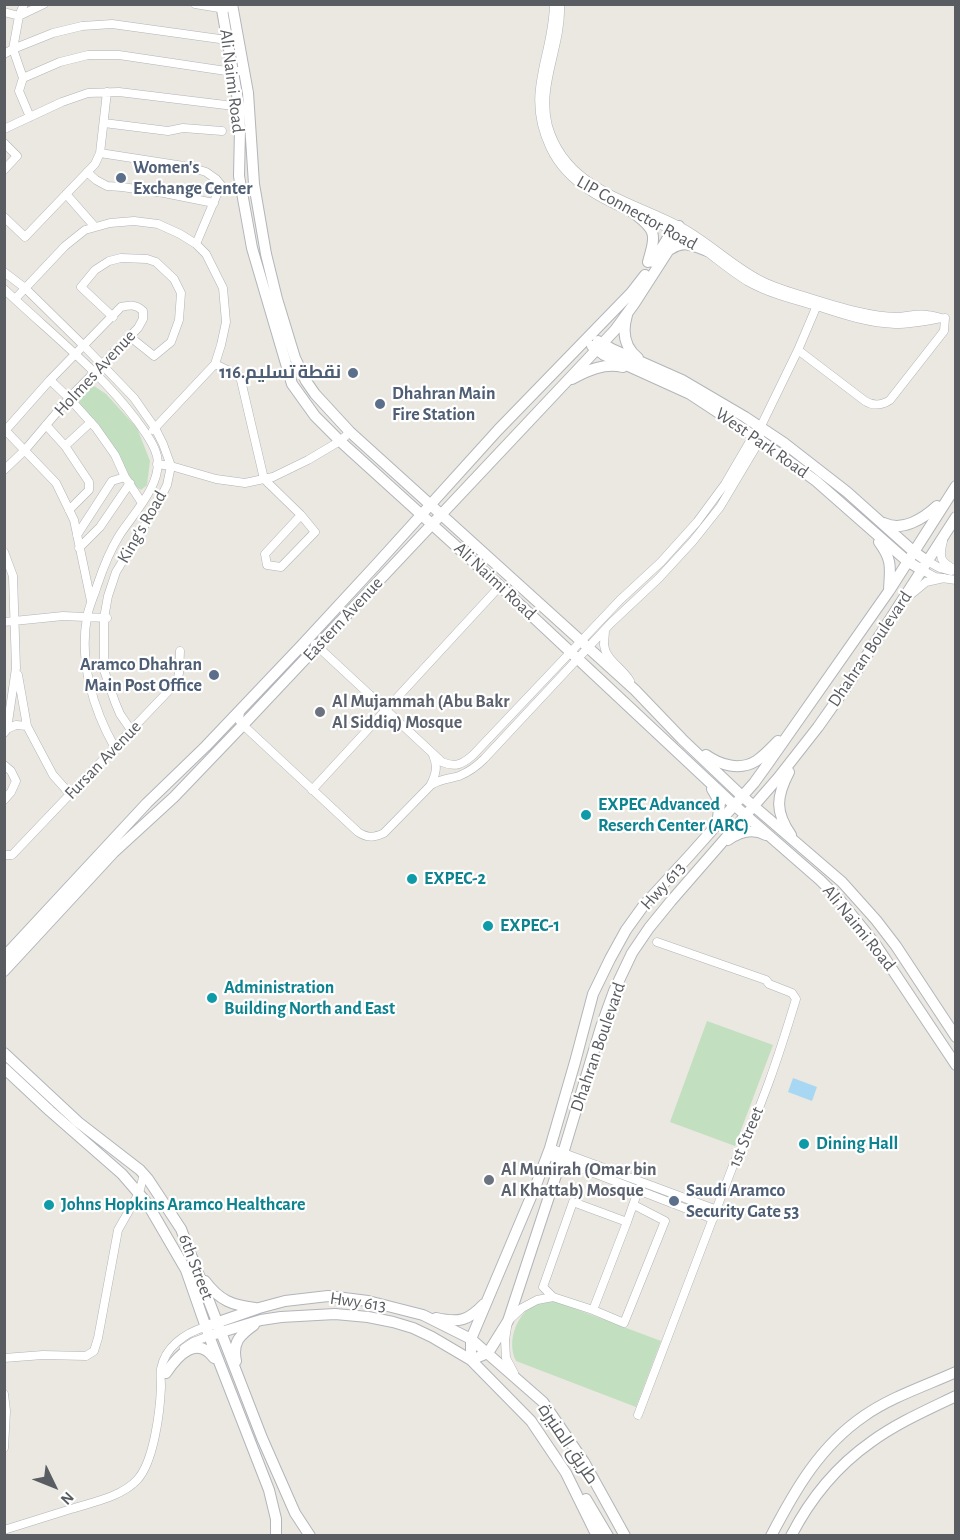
<!DOCTYPE html>
<meta charset="utf-8">
<style>
body{margin:0}
#map{position:relative;width:960px;height:1540px;overflow:hidden;background:#eae8e1;font-family:"Alegreya Sans",sans-serif}
canvas{display:block}
.frame{position:absolute;inset:0;border:6px solid #595c60;pointer-events:none}
.north{position:absolute;left:24px;top:1456px;width:60px;height:60px;-webkit-text-stroke:4px #fff;paint-order:stroke;rotate:133deg;font-size:16px;font-weight:700;line-height:24px;text-align:center;color:#595c60}
.north::after{content:'';display:block;margin:auto;width:21px;height:27px;background:#595c60;clip-path:polygon(50% 0,100% 100%,50% 72%,0 100%)}
</style>
<div id="map">
<canvas width="960" height="1540"></canvas>
<div class="frame"></div>
<div class="north">N</div>
</div>
<script>
const ctx = document.querySelector('canvas').getContext('2d');
ctx.lineJoin = 'round';
function fillPath(path, color) { ctx.fillStyle = color; ctx.fill(path, 'evenodd'); }
function stroke(path, color, width, dash) { ctx.strokeStyle = color; ctx.lineWidth = width; ctx.lineCap = dash ? 'butt' : 'round'; ctx.setLineDash(dash || []); ctx.stroke(path); }
function write(font, color, halo, rows, align = 'center') {
  ctx.font = font + ' "Alegreya Sans",Cairo,sans-serif'; ctx.lineWidth = 4.5; ctx.setLineDash([]); ctx.textBaseline = 'middle'; ctx.strokeStyle = halo; ctx.fillStyle = color; for (const [text, x, y, turn = 0] of rows) {
    ctx.save(); ctx.translate(x, y); ctx.rotate((+turn || 0) * Math.PI / 180); ctx.textAlign = isNaN(turn) ? turn : align; if (halo) ctx.strokeText(text, 0, 0); ctx.fillText(text, 0, 0); ctx.restore();
  }
}
fillPath(new Path2D(`
 M94,386L106,394L137,428L150,461L147,485L141,490L133,485L113,447L78,402L85,392Z
 M707,1021L773,1045L735,1146L670,1122Z
 M549,1299L661,1341L636,1407L516,1361C504,1337 522,1302 549,1299Z`), '#c2dfc0');
fillPath(new Path2D(`
 M793,1078L817,1087L812,1101L788,1092Z`), '#a8d7f3');
const minor = new Path2D(`
 M24,4L19,16L13,49L23,78L19,91L30,117
 M195,4L225,9
 M554,4C553,58 524,92 550,147C573,197 634,211 680,234C704,247 724,267 747,281C770,294 795,300 820,307C844,315 869,323 895,324C910,324 926,321 941,318C936,317 932,315 927,315C917,313 906,317 896,317C882,317 868,314 855,311C839,307 823,302 807,297C791,292 775,288 760,280C731,265 709,242 681,227C630,200 566,189 548,126C537,85 562,46 560,4
 M4,12L19,16L44,4
 M4,54L13,49L53,33L82,26L112,24L227,40L239,39
 M23,78L60,62L88,55H119L233,72L244,70
 M104,123L168,131L183,128L222,131
 M4,129L62,102L88,93L119,92L242,107
 M4,143L17,156L4,170
 M100,153L190,167L206,172L216,179L221,185L196,244
 M87,172L96,180L107,186L122,187L164,193L214,203
 M66,194L95,227
 M4,217L25,237L95,164L100,153L107,92
 M4,272L25,288L84,346L134,398L155,428L163,444L171,466L167,485L156,507L116,572L108,596L104,618V670L115,702L120,714L131,730
 M4,289C49,332 100,371 137,421C144,431 154,443 157,456C163,484 133,514 119,536C109,552 103,568 97,586C94,596 89,606 87,617C79,662 93,709 115,748
 M15,299L65,246L85,230L110,223L134,221L158,224L180,234L196,244L206,254L223,288L226,322L221,345L215,364L153,430
 M113,317L81,287L95,270L109,261L121,258L147,259L156,262L174,279L181,293L179,320L171,342L154,356L129,336
 M798,350L865,401C873,406 881,406 890,400L944,331L945,318
 M215,364L240,376L264,479L301,515L315,532L281,567L267,565L265,554L301,515
 M50,380L69,398L96,428L115,455L125,477L142,503
 M46,425L65,446L89,482V490L69,510
 M6,431L56,483L74,520L91,601
 M4,432L50,380L121,307C130,305 136,304 143,311V319L138,328L69,398L25,450L4,470
 M65,446L91,422
 M157,464L171,466L216,479L245,483L273,477L308,460L340,441L350,432
 M77,535L112,481L125,477
 M943,541C939,557 939,562 956,570
 M79,548L100,527L130,483
 M4,552L13,576L16,668L7,729L4,733
 M927,561L940,568L951,571
 M922,570L935,577L956,580
 M908,597L926,582L944,578
 M4,622L63,616L107,618
 M605,630C605,635 604,640 604,645C606,661 622,667 630,681
 M315,644L442,762C455,768 463,764 473,755L620,600L661,562L697,522L725,484L753,436L760,428L798,350L818,303
 M18,675L27,726L53,775L70,794
 M240,711L239,720L243,725L358,832C367,838 374,838 384,833L431,785C440,779 449,779 459,776C469,772 477,766 484,759L611,623L659,578L693,541L720,507L760,440V437
 M7,729L16,725L27,726
 M4,765L11,771L16,781L11,792L4,800
 M431,784C436,774 438,766 433,755
 M312,790L500,586
 M4,855H12L177,682L179,673L180,651
 M550,1148L717,1210
 M547,1155L713,1219
 M627,1222L573,1202L543,1287L553,1297L593,1310L624,1323L665,1221L634,1205
 M593,1310L627,1222L639,1188
 M184,1348L193,1342L209,1336
 M4,1358L43,1355L86,1356L94,1351L98,1338L118,1230L139,1193L144,1174
 M514,1373L506,1358L505,1340L508,1321L522,1308L537,1300L553,1297
 M4,1394L6,1411L4,1448
 M638,1415L734,1163C761,1111 779,1055 796,999L792,993L769,984L766,980L657,942
 M4,1530C27,1523 49,1516 71,1509C93,1502 121,1497 137,1480C154,1462 160,1411 161,1387C161,1381 160,1375 161,1369C165,1347 185,1333 205,1327`);
const secondary = new Path2D(`
 M221,4L239,106L240,129L239,176L252,248L292,384L315,416L340,441L500,586L734,805L820,880L839,899L876,945L956,1065
 M232,4L248,93L254,184L266,254L277,299L295,358L306,381L315,394L350,432L635,690L682,739L742,796L842,882L876,920L896,946L956,1037
 M632,212C657,230 656,234 648,262
 M671,249C684,240 694,246 707,251
 M653,262L672,231L679,226
 M627,315C622,332 624,347 638,358
 M598,341L612,349L682,380L745,417L784,443L847,492L913,551L927,561
 M592,346L604,355L690,394L760,440L816,481L907,561L922,570
 M572,379C588,370 604,363 623,367
 M884,523C902,532 923,519 937,506
 M879,542C893,561 890,568 889,590
 M706,755C720,765 740,771 756,761C764,756 771,748 778,741
 M789,772C776,797 775,812 791,835
 M712,789L720,803L717,824
 M728,840C739,832 753,828 766,835
 M4,957L147,803L206,746L302,645L375,566L498,430L631,293L645,275
 M4,971L114,852L174,797L243,725L615,330L634,304L679,234V226
 M4,1053L78,1122L140,1170L148,1179L181,1229L262,1438L295,1513L310,1536
 M4,1068L50,1111L122,1174L147,1203L186,1270L209,1336L269,1490L276,1519V1536
 M205,1281C220,1301 232,1305 255,1308
 M436,1318C459,1323 468,1321 484,1304
 M210,1325L259,1308L285,1301L328,1296L368,1301L423,1315L471,1339L543,1402L584,1462L625,1536
 M215,1334L261,1320L281,1317L335,1314L368,1317L393,1322L413,1328L432,1337L471,1360L531,1421L566,1473L597,1536
 M471,1360V1339L536,1185L550,1148L575,1062L593,994L610,959L626,930L644,905L690,855L754,783L767,765L889,591L956,486
 M471,1360L488,1353L508,1321L561,1160L601,1027L614,991L632,953L649,928L671,901L778,778L818,727L849,683L956,517
 M236,1361C232,1342 240,1335 254,1325
 M166,1373C178,1355 197,1335 214,1358
 M586,1499L608,1536
 M771,1536C795,1490 820,1446 864,1416C891,1397 925,1386 956,1372
 M791,1536C810,1499 837,1466 871,1442C897,1423 927,1410 956,1396`);
stroke(minor, '#b1b3b7', 9);
stroke(secondary, '#b2b5ba', 12);
stroke(minor, '#fff', 8);
stroke(secondary, '#fff', 10);
for (const [x, y, r, color] of [
 [121,178,6,"#5c6f8a"],
 [353,373,6,"#5c6f8a"],
 [380,404,6,"#5c6f8a"],
 [214,675,6,"#5c6f8a"],
 [320,712,6,"#6b7280"],
 [586,815,6,"#0f9aa8"],
 [412,879,6,"#0f9aa8"],
 [488,926,6,"#0f9aa8"],
 [212,998,6,"#0f9aa8"],
 [804,1144,6,"#0f9aa8"],
 [489,1180,6,"#6b7280"],
 [674,1201,6,"#5c6f8a"],
 [49,1205,6,"#0f9aa8"]
]) { const dot = new Path2D(); dot.arc(x, y, r, 0, 2 * Math.PI); ctx.fillStyle = color; ctx.fill(dot); stroke(dot, '#fff', 2); }
write('18px', '#595c60', '#fff', [
 ["Ali Naimi Road",232,81,83],
 ["LIP Connector Road",637,213,29],
 ["Holmes Avenue",95,373,-47],
 ["West Park Road",762,443,35],
 ["King's Road",142,527,-60],
 ["Ali Naimi Road",495,581,43],
 ["Eastern Avenue",343,619,-47],
 ["Dhahran Boulevard",870,649,-56],
 ["Fursan Avenue",103,760,-46],
 ["Hwy 613",663,886,-48],
 ["Ali Naimi Road",859,928,51],
 ["Dhahran Boulevard",598,1047,-71],
 ["1st Street",746,1137,-67],
 ["6th Street",196,1267,69],
 ["Hwy 613",358,1302,8],
 ["طريق المنيرة",568,1444,56]
]);
write('bold 18px', '#4e5e75', '#fff', [
 ["Women's",133,168],
 ["Exchange Center",133,189],
 ["نقطة تسليم.116",341,373,"right"],
 ["Dhahran Main",392,394],
 ["Fire Station",392,415],
 ["Aramco Dhahran",202,665,"right"],
 ["Main Post Office",202,686,"right"],
 ["Saudi Aramco",686,1191],
 ["Security Gate 53",686,1212]
], 'left');
write('bold 18px', '#5b616d', '#fff', [
 ["Al Mujammah (Abu Bakr",332,702],
 ["Al Siddiq) Mosque",332,723],
 ["Al Munirah (Omar bin",501,1170],
 ["Al Khattab) Mosque",501,1191]
], 'left');
write('bold 18px', '#0d838f', '#fff', [
 ["EXPEC Advanced",598,805],
 ["Reserch Center (ARC)",598,826],
 ["EXPEC-2",424,879],
 ["EXPEC-1",500,926],
 ["Administration",224,988],
 ["Building North and East",224,1009],
 ["Dining Hall",816,1144],
 ["Johns Hopkins Aramco Healthcare",61,1205]
], 'left');
</script>
